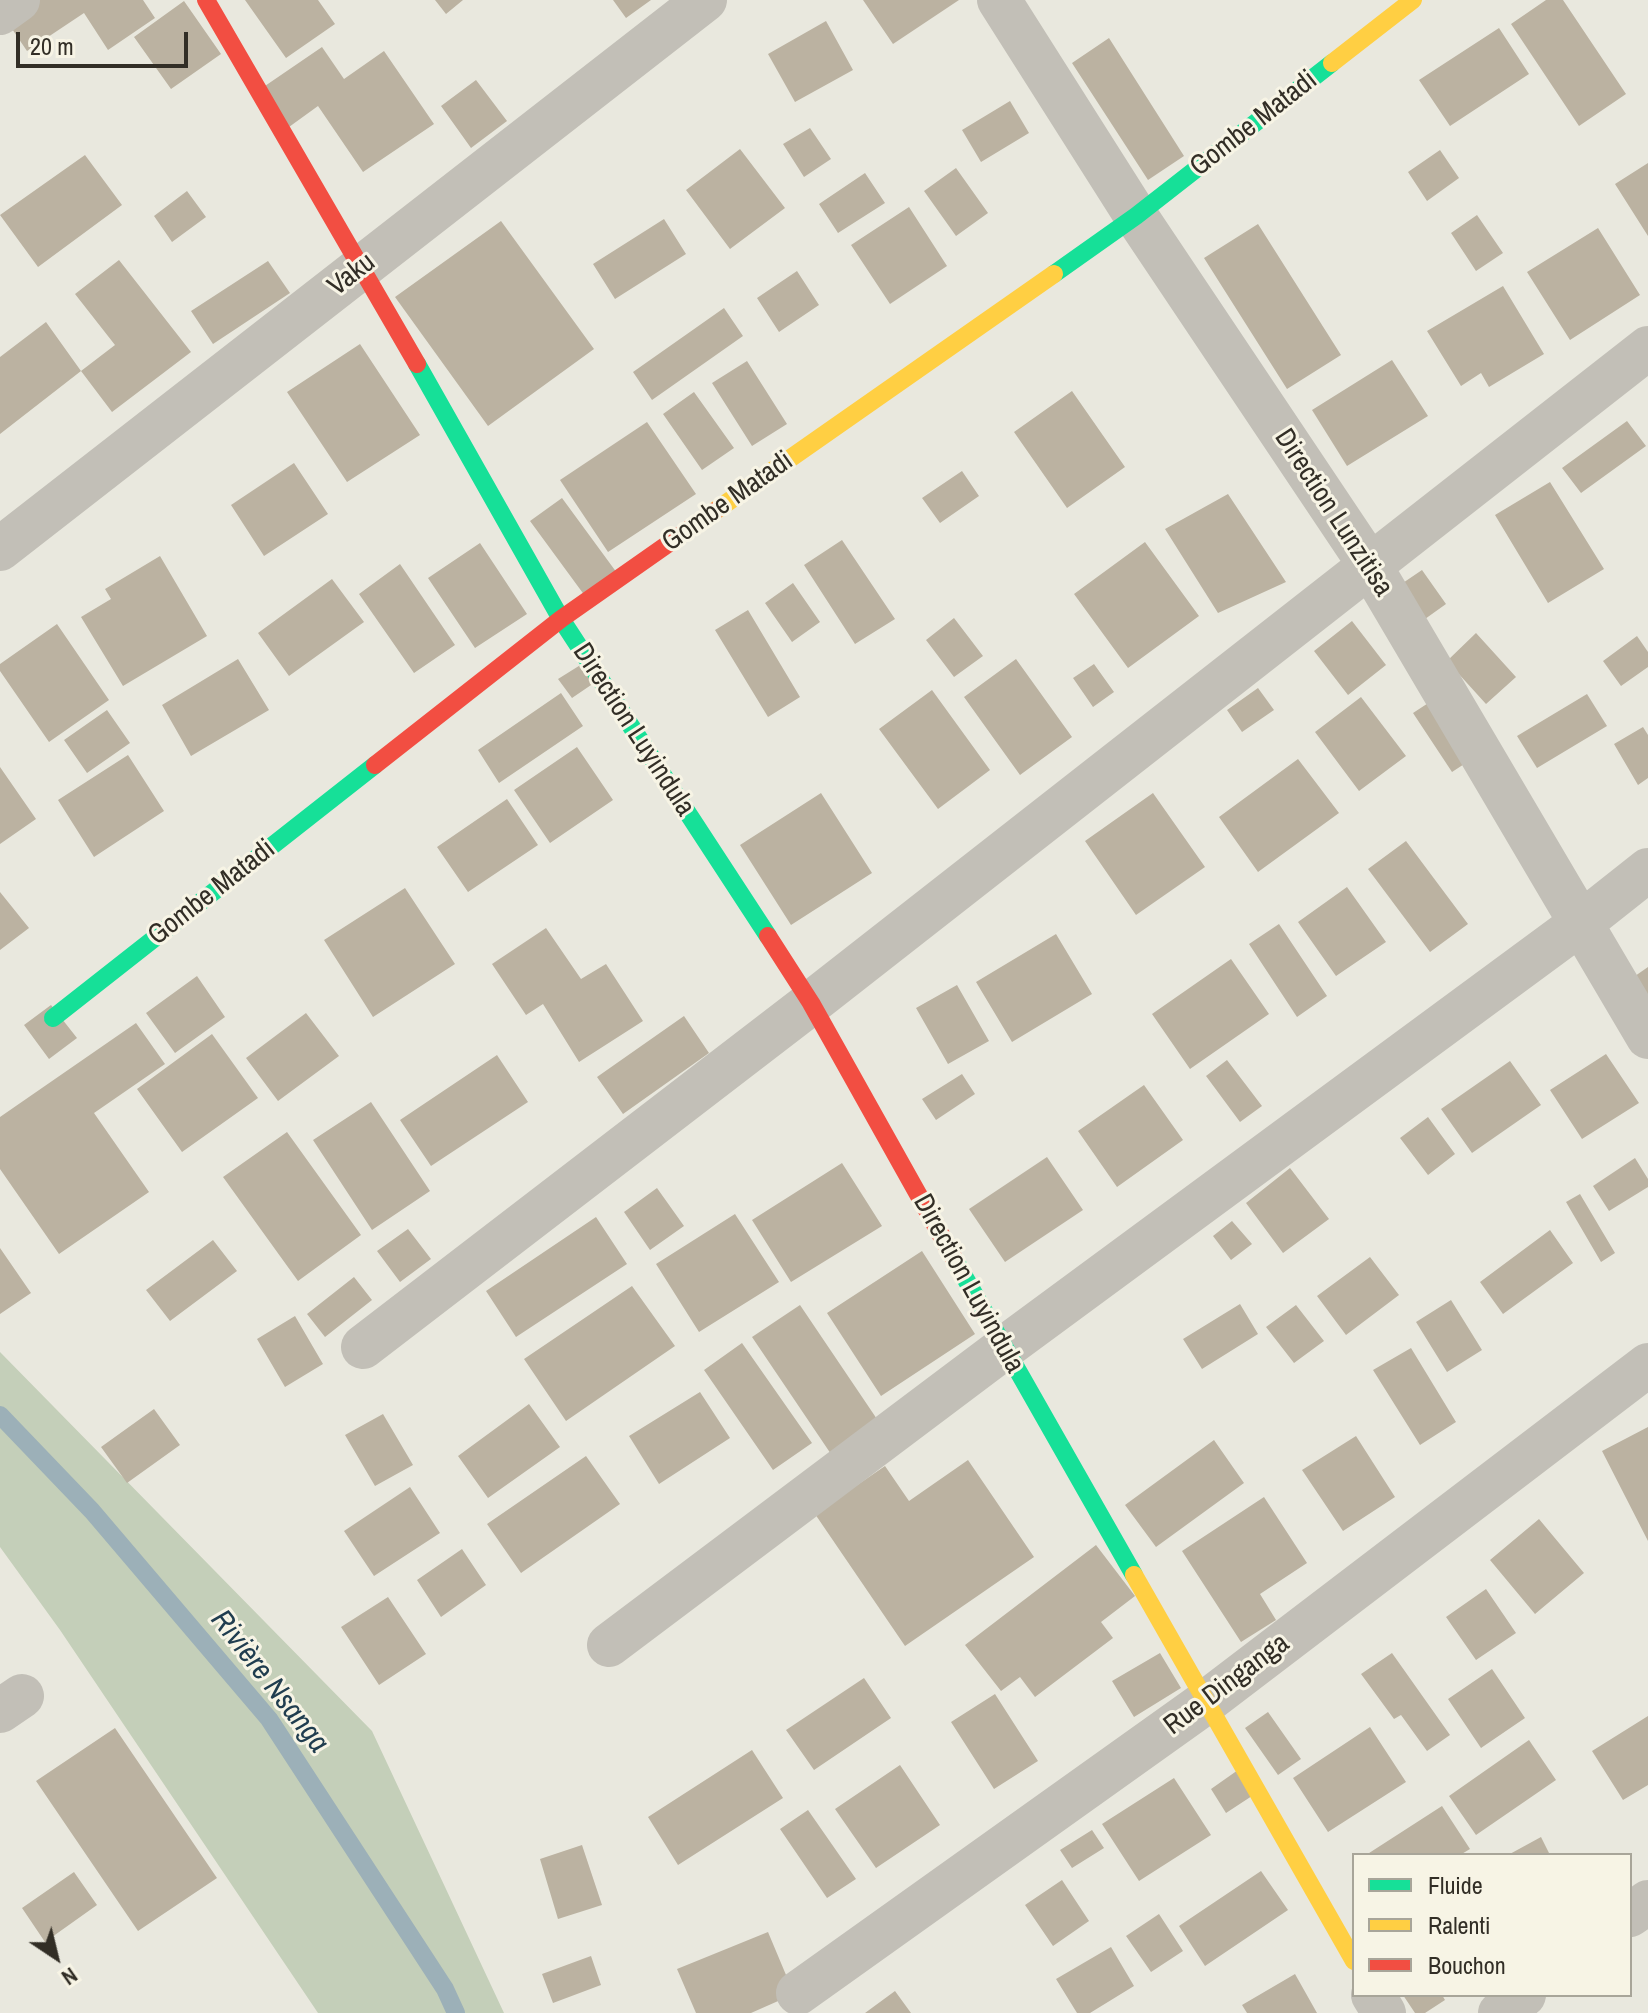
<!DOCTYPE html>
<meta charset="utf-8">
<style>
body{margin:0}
#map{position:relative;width:1648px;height:2013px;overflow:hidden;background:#e9e8de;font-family:"Archivo Narrow",sans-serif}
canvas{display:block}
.legend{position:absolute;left:1352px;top:1853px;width:280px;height:144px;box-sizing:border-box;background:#f7f4e5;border:2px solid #a8a599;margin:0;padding:10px 14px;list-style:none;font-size:24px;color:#322e26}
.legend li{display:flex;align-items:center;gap:16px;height:40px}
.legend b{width:40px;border:2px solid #a8a599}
.north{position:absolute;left:16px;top:1917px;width:80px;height:80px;-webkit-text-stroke:6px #f7f4e5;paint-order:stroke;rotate:145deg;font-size:22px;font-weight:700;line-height:32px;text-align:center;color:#322e26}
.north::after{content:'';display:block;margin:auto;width:28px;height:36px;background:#322e26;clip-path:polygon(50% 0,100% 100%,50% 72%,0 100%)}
.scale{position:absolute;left:16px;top:32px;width:172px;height:36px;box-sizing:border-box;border:4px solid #322e26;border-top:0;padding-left:10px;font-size:24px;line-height:28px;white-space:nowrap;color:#322e26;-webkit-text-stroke:6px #f7f4e5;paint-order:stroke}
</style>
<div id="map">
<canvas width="1648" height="2013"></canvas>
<ul class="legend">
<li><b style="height:10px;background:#16e098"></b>Fluide</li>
<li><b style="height:10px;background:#ffcf43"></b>Ralenti</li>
<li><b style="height:10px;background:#f24e42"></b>Bouchon</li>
</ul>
<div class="north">N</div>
<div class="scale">20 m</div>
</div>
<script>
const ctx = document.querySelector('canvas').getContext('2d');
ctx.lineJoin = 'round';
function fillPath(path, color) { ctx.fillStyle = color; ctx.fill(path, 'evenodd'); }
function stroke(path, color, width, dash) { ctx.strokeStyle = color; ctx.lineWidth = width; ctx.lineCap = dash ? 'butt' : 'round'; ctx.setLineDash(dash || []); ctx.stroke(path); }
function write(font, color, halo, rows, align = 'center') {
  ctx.font = font + ' "Archivo Narrow",sans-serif'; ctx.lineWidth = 6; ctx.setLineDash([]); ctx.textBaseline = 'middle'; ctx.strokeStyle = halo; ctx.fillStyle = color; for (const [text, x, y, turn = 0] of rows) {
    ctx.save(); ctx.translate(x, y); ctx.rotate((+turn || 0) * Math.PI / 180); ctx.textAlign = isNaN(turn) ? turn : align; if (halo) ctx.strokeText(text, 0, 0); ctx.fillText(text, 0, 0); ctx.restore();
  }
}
fillPath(new Path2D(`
 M0,1352L372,1731L504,2013H318L60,1630L0,1547Z`), '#c4cfb9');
stroke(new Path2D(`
 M0,1415L92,1511L269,1719L445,1989L456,2013`), '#9cb0b8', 18);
fillPath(new Path2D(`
 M35,0H143L155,18L108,50L84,13L27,51L6,20Z
 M245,0H318L335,24L286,58Z
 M435,0H463L446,14Z
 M613,0H651L626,18Z
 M863,0H959L893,44Z
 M1546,0H1563L1626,94L1579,126L1511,24Z
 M184,1L221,54L171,89L134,37Z
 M826,21L853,70L795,102L768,54Z
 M1499,28L1529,74L1450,126L1419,80Z
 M1109,38L1184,156L1148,180L1072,63Z
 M322,47L344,79L384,51L434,124L363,172L318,106L289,127L262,88Z
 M476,80L507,121L471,148L441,106Z
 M1010,101L1029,133L981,162L962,130Z
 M810,128L831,159L804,177L783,144Z
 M740,149L785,208L730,249L686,190Z
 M1440,150L1459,178L1427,201L1408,172Z
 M85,155L122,205L38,267L0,215Z
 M1648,163V236L1615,184Z
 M956,168L988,213L956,236L924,191Z
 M865,173L885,203L838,233L819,204Z
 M187,191L206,217L172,242L154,216Z
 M909,207L947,266L890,304L851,245Z
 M1477,215L1503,253L1476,271L1451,233Z
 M664,219L686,254L615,299L593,264Z
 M501,221L594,349L488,426L395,297Z
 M1258,224L1341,355L1287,389L1204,258Z
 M1598,228L1640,295L1570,340L1527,272Z
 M119,260L191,352L112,412L81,371L115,345L75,294Z
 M268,261L290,293L213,344L191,311Z
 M797,271L819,305L779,332L757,298Z
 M1503,286L1544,354L1489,387L1481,373L1461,386L1427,331Z
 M724,308L743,336L652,400L633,372Z
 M46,322L81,371L0,434V357Z
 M360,344L420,435L347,482L287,392Z
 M1392,360L1428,416L1347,466L1312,410Z
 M747,361L787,424L752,446L712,383Z
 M1072,391L1125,467L1067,508L1014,432Z
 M694,392L734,448L702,470L663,414Z
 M1627,421L1646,446L1581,493L1562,468Z
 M647,422L696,494L608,552L560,480Z
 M294,463L328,514L264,556L231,505Z
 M962,471L979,496L940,523L922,498Z
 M1550,482L1604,569L1548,603L1495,515Z
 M1228,494L1286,582L1218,613L1165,529Z
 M562,498L617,573L585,596L530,521Z
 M842,540L895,619L855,644L804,565Z
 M1145,542L1199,616L1128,668L1074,594Z
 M480,543L527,614L475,648L428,578Z
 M160,556L207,636L123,686L81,617L111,599L105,589Z
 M400,564L455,645L414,673L359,594Z
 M1422,570L1446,604L1418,624L1394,589Z
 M332,579L364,622L289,676L258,633Z
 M793,583L820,622L792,642L765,603Z
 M748,610L800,697L768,717L715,630Z
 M954,618L983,656L954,677L926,640Z
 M1352,621L1386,665L1348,695L1314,651Z
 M57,624L109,700L49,742L0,671V664Z
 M1476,633L1516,677L1486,704L1447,661Z
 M1637,636L1648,652V667L1621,686L1603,661Z
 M238,659L269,710L191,756L162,705Z
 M1016,659L1072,737L1020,775L964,697Z
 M582,664L594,683L572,698L558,679Z
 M1094,664L1114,692L1093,707L1073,678Z
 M1258,688L1274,710L1242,732L1227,710Z
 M932,690L990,770L938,809L879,729Z
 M561,693L583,726L499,783L478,750Z
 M1587,694L1607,726L1537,768L1517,736Z
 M1439,696L1478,755L1452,772L1413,713Z
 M1361,697L1406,756L1359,791L1315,732Z
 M107,710L130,743L87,773L64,740Z
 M1643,727L1648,735V778L1638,785L1614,744Z
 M577,747L613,800L550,843L514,790Z
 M128,755L164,811L94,857L58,800Z
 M1298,759L1339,813L1258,872L1219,817Z
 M0,767L36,819L0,844Z
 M821,793L872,873L791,925L740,845Z
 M1153,793L1205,867L1136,915L1085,841Z
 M507,799L538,845L468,892L437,847Z
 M1406,841L1468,924L1430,952L1368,869Z
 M1347,887L1386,942L1336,976L1298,922Z
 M405,888L455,964L373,1017L324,940Z
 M0,892L29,928L0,950Z
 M1279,924L1327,996L1297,1017L1249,944Z
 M546,928L581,979L606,964L643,1021L579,1062L543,1004L526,1015L492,964Z
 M1056,934L1092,994L1012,1042L976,982Z
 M1231,959L1269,1014L1190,1069L1152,1014Z
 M1648,967V1015L1625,983Z
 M197,976L225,1017L175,1053L146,1013Z
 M957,985L989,1041L948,1064L916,1008Z
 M51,1005L77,1038L49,1059L24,1025Z
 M306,1013L339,1056L278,1101L246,1058Z
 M684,1016L709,1053L623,1114L597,1077Z
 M136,1023L165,1064L94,1113L149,1192L59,1254L0,1169V1117Z
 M212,1034L258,1098L182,1152L137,1089Z
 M1606,1054L1639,1103L1582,1139L1550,1090Z
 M497,1055L528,1102L431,1166L400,1120Z
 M1227,1060L1262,1106L1240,1122L1206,1076Z
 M1510,1061L1541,1105L1472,1153L1441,1109Z
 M962,1074L975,1094L936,1120L922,1099Z
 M1144,1085L1183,1140L1117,1187L1078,1131Z
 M371,1102L430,1191L372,1230L313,1140Z
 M1428,1117L1455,1154L1428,1175L1400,1138Z
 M287,1132L361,1235L298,1281L223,1177Z
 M1047,1157L1083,1210L1005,1262L969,1209Z
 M1635,1158L1648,1179V1187L1609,1211L1593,1186Z
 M842,1163L882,1226L791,1282L752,1220Z
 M1290,1168L1329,1219L1283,1253L1246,1203Z
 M657,1188L684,1226L650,1250L624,1212Z
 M1580,1194L1615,1253L1601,1262L1566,1202Z
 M735,1214L779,1282L699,1332L656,1264Z
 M596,1217L627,1264L516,1337L486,1291Z
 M1232,1221L1252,1244L1231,1260L1213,1236Z
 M408,1229L431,1259L400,1282L377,1251Z
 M1550,1230L1573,1263L1503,1314L1480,1282Z
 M213,1240L237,1271L170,1321L146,1290Z
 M0,1248L31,1293L0,1314Z
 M922,1251L975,1334L881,1396L827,1313Z
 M1370,1257L1399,1295L1346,1335L1317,1296Z
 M354,1277L372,1300L325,1337L307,1314Z
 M632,1286L675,1346L566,1421L524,1359Z
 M1451,1300L1482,1350L1447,1372L1416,1322Z
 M1240,1304L1258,1334L1202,1369L1183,1339Z
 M800,1305L883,1428L835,1460L752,1337Z
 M1296,1305L1324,1341L1294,1363L1266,1327Z
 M295,1316L323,1364L285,1387L257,1339Z
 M742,1343L812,1443L773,1470L704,1370Z
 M1411,1348L1456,1422L1420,1445L1373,1370Z
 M700,1392L730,1438L659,1484L629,1436Z
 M529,1404L560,1447L488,1498L458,1456Z
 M154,1409L180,1445L127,1483L101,1447Z
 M383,1414L413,1465L375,1486L345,1435Z
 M1648,1427V1541L1602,1451Z
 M1356,1436L1395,1497L1343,1531L1302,1470Z
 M1214,1440L1244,1483L1156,1547L1125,1505Z
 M586,1456L620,1504L521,1573L487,1524Z
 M968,1460L1034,1557L905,1646L815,1514L885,1466L909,1501Z
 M410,1487L440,1533L374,1576L344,1531Z
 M1264,1497L1307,1563L1260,1594L1276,1620L1241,1642L1182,1551Z
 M1539,1519L1584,1573L1535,1614L1490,1560Z
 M1096,1545L1135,1596L1101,1622L1113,1638L1035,1697L1020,1677L1001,1691L965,1645Z
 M462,1549L486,1585L441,1617L417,1580Z
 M1486,1589L1516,1633L1476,1660L1446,1617Z
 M388,1597L426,1654L379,1685L341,1627Z
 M1160,1653L1181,1688L1134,1717L1112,1681Z
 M1392,1653L1450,1735L1427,1751L1401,1715L1394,1719L1361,1674Z
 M1492,1669L1525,1718L1481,1748L1448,1699Z
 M864,1678L891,1718L814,1770L786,1730Z
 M995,1694L1038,1761L994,1789L951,1722Z
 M1268,1712L1301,1759L1278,1775L1245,1728Z
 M1648,1716V1785L1623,1800L1592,1751Z
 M1370,1727L1406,1782L1328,1832L1293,1778Z
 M115,1728L217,1878L138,1931L36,1781Z
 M1529,1740L1556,1780L1476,1835L1449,1796Z
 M752,1750L783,1798L678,1865L648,1817Z
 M900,1765L940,1825L876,1868L835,1809Z
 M1238,1770L1255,1794L1226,1813L1211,1789Z
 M1174,1778L1211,1835L1139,1881L1102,1824Z
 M1442,1806L1470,1849L1460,1855H1366Z
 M808,1810L856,1879L827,1898L780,1829Z
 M1092,1830L1104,1848L1072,1868L1060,1850Z
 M1541,1837L1550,1855H1508Z
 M582,1845L602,1905L558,1919L540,1859Z
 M1261,1871L1288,1910L1205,1966L1179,1926Z
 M74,1872L97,1905L45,1942L22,1908Z
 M1062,1880L1089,1921L1053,1946L1025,1905Z
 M1159,1914L1183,1951L1151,1972L1126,1936Z
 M768,1932L794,1994L751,2013H696L677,1969Z
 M1111,1947L1134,1986L1090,2013H1077L1056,1979Z
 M591,1956L601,1985L553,2003L542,1974Z
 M1295,1974L1317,2013H1247L1242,2005Z
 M895,1991L911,2013H865Z
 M1403,1995H1442L1445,2000L1425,2013H1415Z`), '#bbb2a1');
stroke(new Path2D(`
 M999,0L1136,216L1369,564L1648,1037
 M0,13L18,0
 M0,549L705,0
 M363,1347L811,1003L1648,348
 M609,1645L1004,1348L1581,923L1648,870
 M0,1711L22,1696
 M1630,1915L1648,1902
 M798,1993L1206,1702L1648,1365
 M1373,1995L1384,2013
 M1500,2013L1524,1995`), '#c2bfb7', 44);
stroke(new Path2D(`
 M1054,274L1136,216L1332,63
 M417,364L561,619L768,936
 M53,1018L375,765
 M956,1262L1134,1575`), '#16e098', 18);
stroke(new Path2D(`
 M1332,63L1413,0
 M715,511L1054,274
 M1134,1575L1354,1961`), '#ffcf43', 18);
stroke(new Path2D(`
 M206,0L417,364
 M375,765L561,619L715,511
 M768,936L811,1003L956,1262`), '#f24e42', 18);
write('28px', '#322e26', '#f7f4e5', [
 ["Gombe Matadi",1254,124,-38],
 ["Vaku",352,275,-38],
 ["Gombe Matadi",728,502,-35],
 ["Direction Lunzitisa",1333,513,57],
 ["Direction Luyindula",633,730,57],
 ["Gombe Matadi",212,893,-38],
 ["Direction Luyindula",968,1284,61],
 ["Rue Dinganga",1227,1685,-37]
]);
write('italic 30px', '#203d4f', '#f7f4e5', [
 ["Rivière Nsanga",269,1682,52]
]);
</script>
